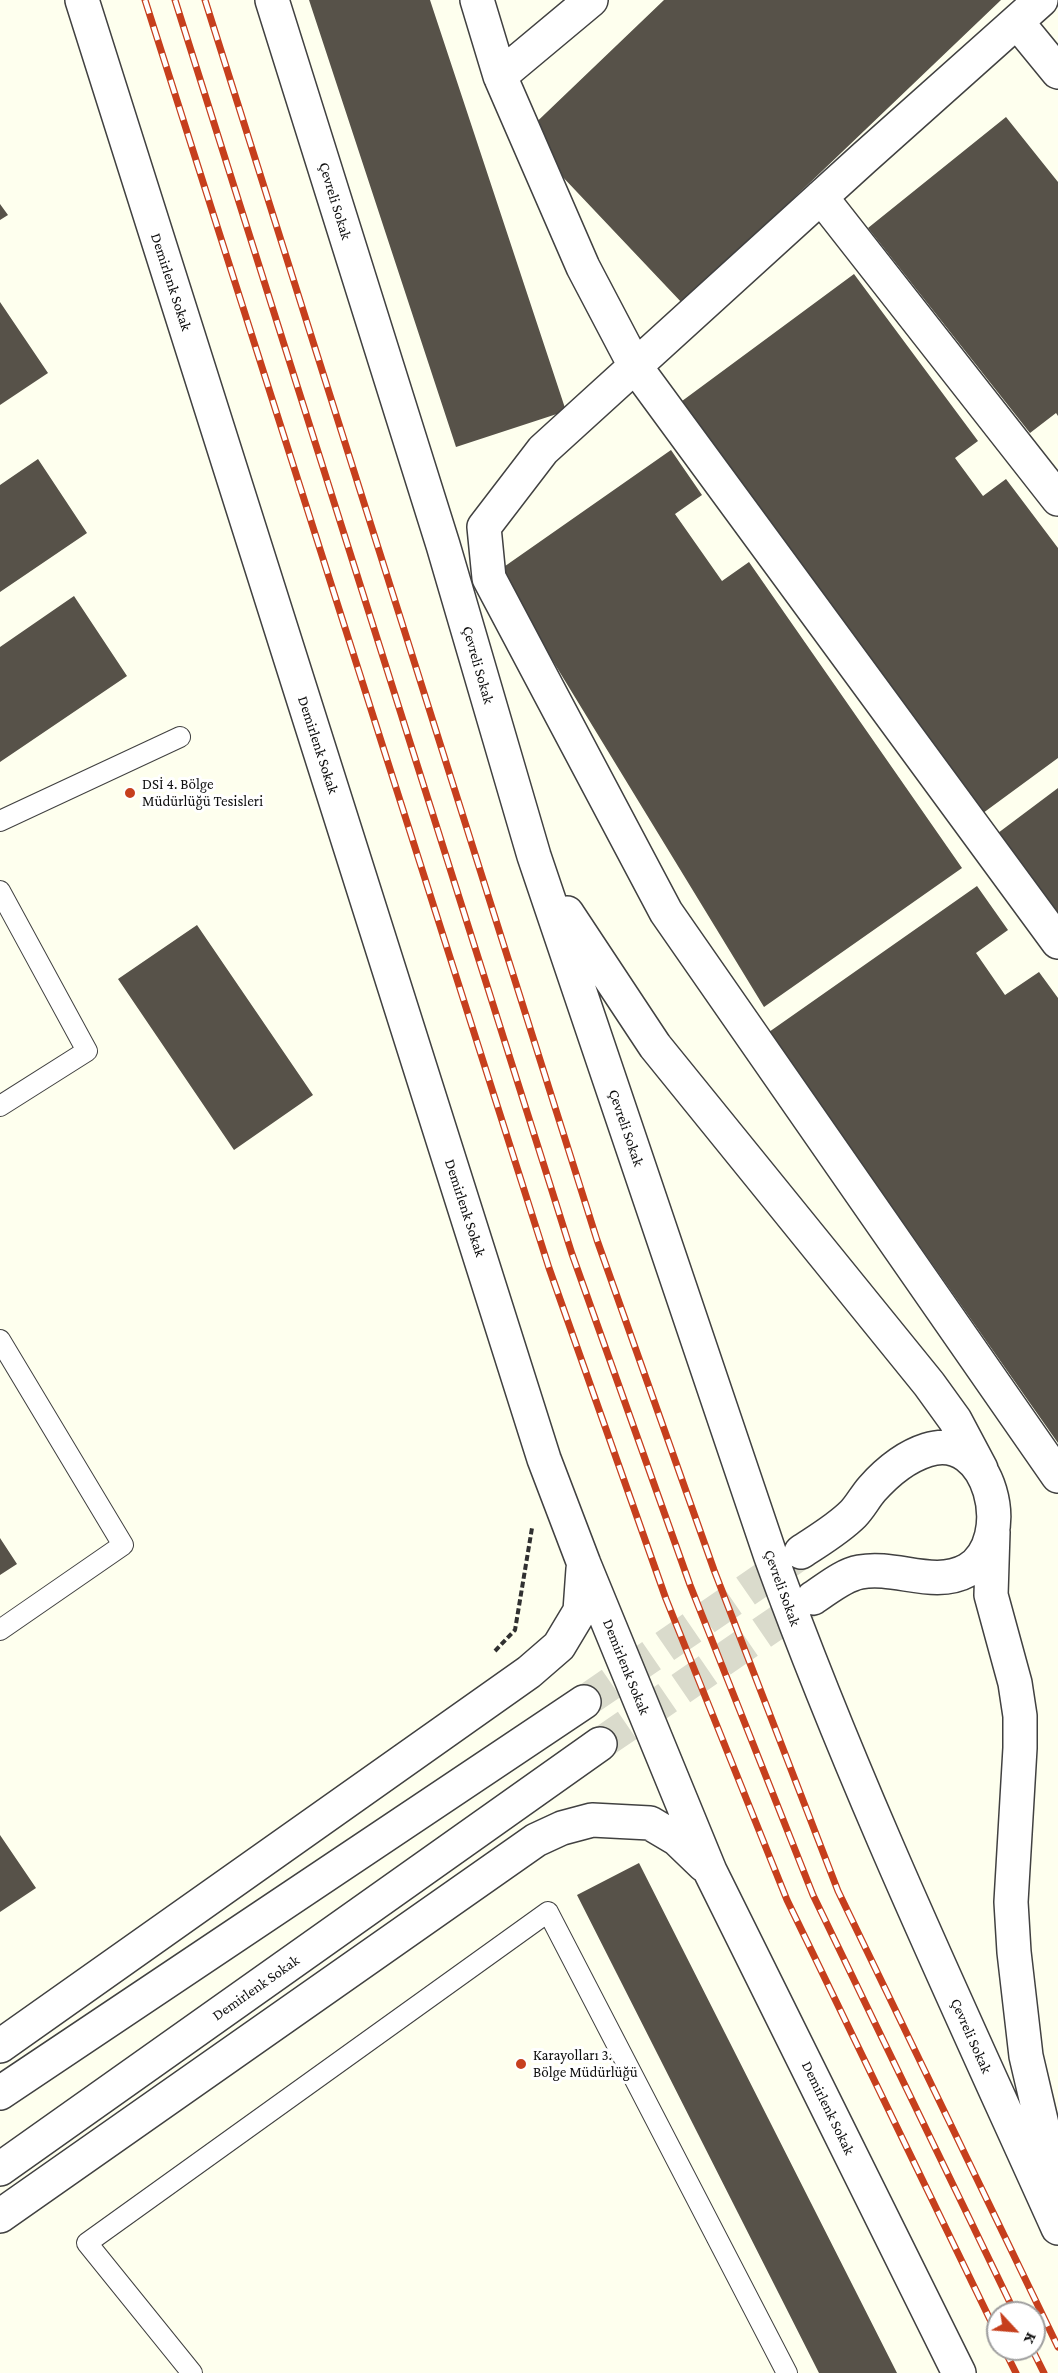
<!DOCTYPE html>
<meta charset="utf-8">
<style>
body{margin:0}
#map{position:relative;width:1058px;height:2373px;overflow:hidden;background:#feffee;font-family:"Crimson Pro",serif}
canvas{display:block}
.north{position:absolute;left:986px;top:2301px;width:60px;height:60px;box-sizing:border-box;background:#fff;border:2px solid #9f9f9f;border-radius:50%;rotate:116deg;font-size:16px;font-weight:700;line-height:24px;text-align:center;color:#0e0e0e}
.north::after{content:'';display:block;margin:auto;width:21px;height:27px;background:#c63f1d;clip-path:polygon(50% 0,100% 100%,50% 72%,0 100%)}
</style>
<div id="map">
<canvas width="1058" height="2373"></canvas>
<div class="north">K</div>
</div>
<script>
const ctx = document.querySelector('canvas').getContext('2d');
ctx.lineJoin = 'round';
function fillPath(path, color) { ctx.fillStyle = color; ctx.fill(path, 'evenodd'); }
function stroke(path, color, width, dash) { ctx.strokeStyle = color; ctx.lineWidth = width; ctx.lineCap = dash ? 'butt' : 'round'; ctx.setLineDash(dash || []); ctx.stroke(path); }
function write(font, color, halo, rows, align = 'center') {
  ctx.font = font + ' "Crimson Pro",serif'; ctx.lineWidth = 6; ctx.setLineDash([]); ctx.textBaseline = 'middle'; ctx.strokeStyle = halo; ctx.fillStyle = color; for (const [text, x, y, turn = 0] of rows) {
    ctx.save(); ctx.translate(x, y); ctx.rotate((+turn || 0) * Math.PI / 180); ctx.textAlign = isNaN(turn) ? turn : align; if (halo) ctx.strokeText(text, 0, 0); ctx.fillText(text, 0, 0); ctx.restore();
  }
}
fillPath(new Path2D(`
 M309,0H430L566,411L456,447Z
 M664,0H1001L683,304L523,135Z
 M1006,117L1058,182V416L1056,413L1030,433L868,228Z
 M0,204L8,215L0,220Z
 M854,274L978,441L955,458L983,496L1006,479L1058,548V758L979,816L678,404Z
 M0,302L48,373L0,405Z
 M671,450L702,495L675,514L722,581L749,562L962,868L764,1007L498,571Z
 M38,459L87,533L0,592V485Z
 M74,596L127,676L0,762V647Z
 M1058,788V924L994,836Z
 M977,886L1008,930L976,953L1005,995L1039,972L1058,998V1443L769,1032Z
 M197,925L313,1095L234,1150L118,979Z
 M0,1538L17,1564L0,1575Z
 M0,1835L36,1888L0,1912Z
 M639,1863L897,2373H819L577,1895Z`), '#575249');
stroke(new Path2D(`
 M584,1702L798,1555
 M600,1744L813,1598`), '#dadbcc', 33, [33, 16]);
const service = new Path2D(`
 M0,821L180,737
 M0,891L87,1051L0,1106
 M0,1340L123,1545L0,1630
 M192,2373L87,2243L548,1912L787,2373`);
const minor = new Path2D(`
 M477,0L500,76L583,267L635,366L1058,942
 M1041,0L864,158L543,450L484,527L489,578L666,912L1058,1476
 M1017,22L1058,72
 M500,76L591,0
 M821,197L1058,499`);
const tertiary = new Path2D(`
 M82,0L544,1459L584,1564L710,1871L959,2373
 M272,0L443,545L534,856L771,1557C854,1786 958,2006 1058,2228
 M567,913L655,1046L929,1384L955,1420L981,1469
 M993,1532L991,1595L1015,1683L1020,1716V1748L1011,1902L1014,1952L1026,2056L1058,2193
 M801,1552C819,1540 838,1529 853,1514C860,1507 865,1497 872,1489C888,1471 905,1457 927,1450C990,1429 1018,1540 968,1570C934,1589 896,1565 860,1572C843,1575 827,1589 813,1598
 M0,2046L529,1672L559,1646L580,1611L583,1569
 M0,2093L584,1702
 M0,2169L600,1744
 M0,2216L536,1840L562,1828L592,1820L650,1823L677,1839L704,1865`);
stroke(service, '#414141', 22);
stroke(minor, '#414141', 36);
stroke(tertiary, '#414141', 36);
stroke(new Path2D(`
 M495,1651L515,1630L532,1528`), '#303030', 4, [6, 3]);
stroke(service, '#fff', 20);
stroke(minor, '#fff', 33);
stroke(tertiary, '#fff', 33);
const rail = new Path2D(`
 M145,0L549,1268L666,1599L787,1900L998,2336
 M175,0L572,1254L690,1585L813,1895L1015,2313
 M205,0L597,1240L714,1570L838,1891L1058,2347
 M1004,2349L1016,2373
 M1032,2349L1044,2373`);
stroke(rail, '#c63f1d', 7);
stroke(rail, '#fff', 4.5, [14]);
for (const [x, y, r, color] of [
 [130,793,6,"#c63f1d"],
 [521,2064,6,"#c63f1d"]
]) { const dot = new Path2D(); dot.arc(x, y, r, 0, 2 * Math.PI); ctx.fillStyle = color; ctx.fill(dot); stroke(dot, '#fff', 2); }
write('15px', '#0e0e0e', '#fff', [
 ["Çevreli Sokak",335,201,73],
 ["Demirlenk Sokak",171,282,72],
 ["Çevreli Sokak",478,665,74],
 ["Demirlenk Sokak",318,745,72],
 ["Çevreli Sokak",626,1128,71],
 ["Demirlenk Sokak",465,1208,72],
 ["Çevreli Sokak",782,1588,70],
 ["Demirlenk Sokak",626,1667,68],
 ["Demirlenk Sokak",256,1988,-35],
 ["Çevreli Sokak",971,2036,66],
 ["Demirlenk Sokak",828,2108,64]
]);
write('15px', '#0e0e0e', '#fff', [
 ["DSİ 4. Bölge",142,784],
 ["Müdürlüğü Tesisleri",142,801],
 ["Karayolları 3.",533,2055],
 ["Bölge Müdürlüğü",533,2072]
], 'left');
</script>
